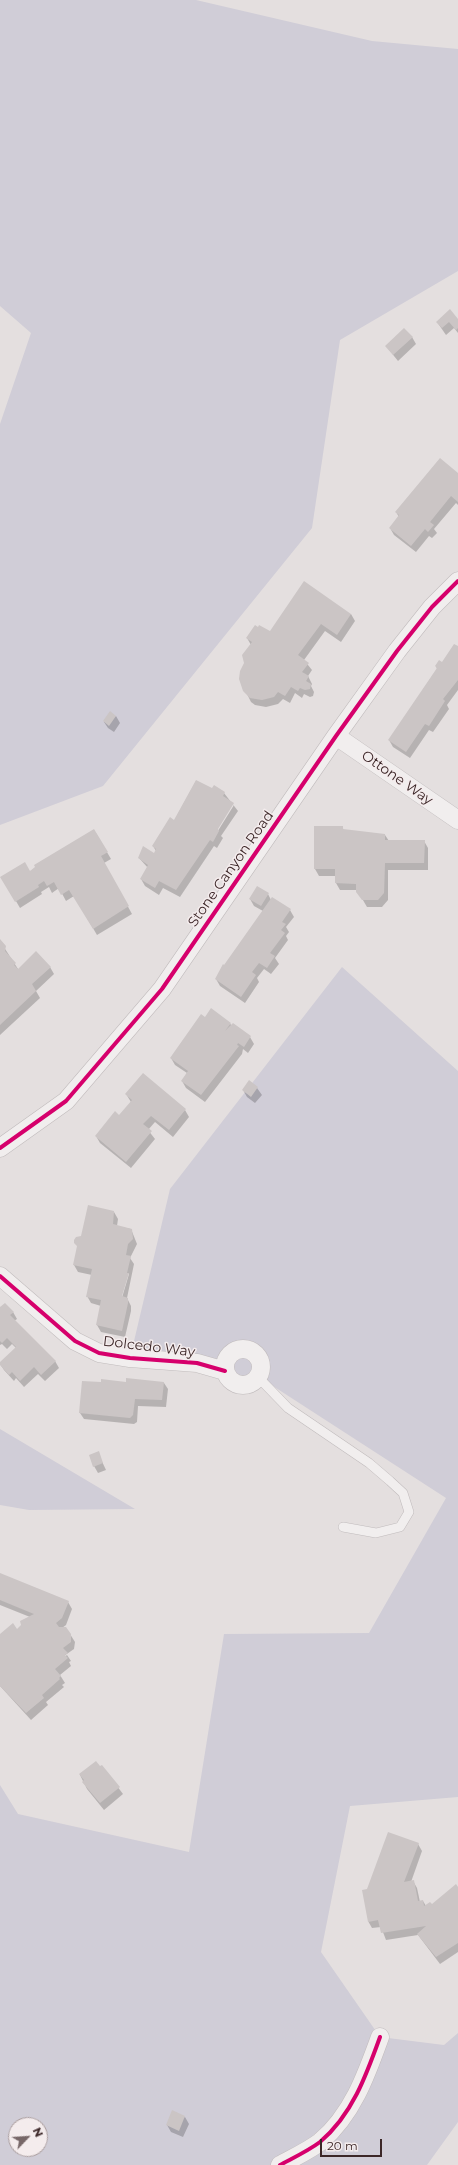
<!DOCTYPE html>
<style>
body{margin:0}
#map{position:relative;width:458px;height:2165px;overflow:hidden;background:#e4dfdf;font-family:Montserrat,sans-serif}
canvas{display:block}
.north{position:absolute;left:8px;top:2117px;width:40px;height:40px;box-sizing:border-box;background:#f4eced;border:1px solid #aa9d9e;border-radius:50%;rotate:65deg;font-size:11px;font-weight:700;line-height:16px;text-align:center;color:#3c2728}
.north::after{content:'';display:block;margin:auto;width:14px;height:18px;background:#776768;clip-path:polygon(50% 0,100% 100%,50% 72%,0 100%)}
.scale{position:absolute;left:320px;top:2139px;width:62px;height:18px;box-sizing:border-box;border:2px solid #3c2728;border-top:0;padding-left:5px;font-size:12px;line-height:14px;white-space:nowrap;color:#3c2728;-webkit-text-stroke:3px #f4eced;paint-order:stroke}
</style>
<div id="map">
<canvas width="458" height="2165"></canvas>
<div class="north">N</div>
<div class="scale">20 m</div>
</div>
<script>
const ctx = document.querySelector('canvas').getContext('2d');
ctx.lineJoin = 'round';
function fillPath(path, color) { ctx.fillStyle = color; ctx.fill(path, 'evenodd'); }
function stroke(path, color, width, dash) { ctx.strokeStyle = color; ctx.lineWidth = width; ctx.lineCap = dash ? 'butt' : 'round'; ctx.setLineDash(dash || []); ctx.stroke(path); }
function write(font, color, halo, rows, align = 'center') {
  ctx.font = font + ' Montserrat,sans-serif'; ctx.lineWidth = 3; ctx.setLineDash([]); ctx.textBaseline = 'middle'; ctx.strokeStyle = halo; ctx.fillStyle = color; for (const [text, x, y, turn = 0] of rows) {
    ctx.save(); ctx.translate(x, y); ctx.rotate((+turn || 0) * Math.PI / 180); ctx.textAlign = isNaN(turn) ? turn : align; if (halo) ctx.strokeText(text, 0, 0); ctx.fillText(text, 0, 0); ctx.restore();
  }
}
fillPath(new Path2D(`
 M0,0H196L372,41L458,49V271L340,340L312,528L103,786L0,825V424L31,333L0,306Z
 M342,967L458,1071V1797L350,1806L321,1952L380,2037L444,2045L458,2033V2122L427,2165H0V1785L18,1814L189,1852L224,1634L369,1633L446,1498L259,1377L251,1383L239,1385L227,1377L130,1358L170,1189ZM16,2125H40V2149H16Z
 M0,1429L135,1509L29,1510L0,1505Z`), '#d0cdd7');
fillPath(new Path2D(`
 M458,321V333L454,328L446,335L437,322Z
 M412,337L416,344L398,361L386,346Z
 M458,474V505L456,503L434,529L437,533L432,538L429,536L416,552L394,535L390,528L399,517L396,512Z
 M351,614L355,621L341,642L325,631L304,660L312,670L308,676L312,684L311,686L314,692L313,696L310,697L304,694L302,698L295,693L290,703L283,699L278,704L266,707L255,705L251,702L247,694L251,645L247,638Z
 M458,648V690L447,705L449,709L433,732L429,730L410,758L393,747L389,740L437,669L436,666L442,663Z
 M116,716L120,723L114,732L108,728L104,722Z
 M196,781L213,790L224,793L238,811L221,836L223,838L217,848L214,846L180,897L163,888L159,895L145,886L141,879L148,868L139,858L155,854L156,851L153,846L174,821ZM232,805H234L216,834L214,833Z
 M342,827L344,830L385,835L389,841H424L428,848V870H388V900L382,907H367L357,890H340L336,883V876H319L315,869Z
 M94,830L111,859L104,863L132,914L97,935L74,896L66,901L59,888L52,893L49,887L41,892L42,894L20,908L2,877L29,872Z
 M268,894L271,900L290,910L294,917L286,927L289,932L286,936L288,940L275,958L279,964L271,974L264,969L257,978L259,982L245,1003L220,986L216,979L263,911L254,906L250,899Z
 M0,941L18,969L50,967L54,974L36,991L40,998L0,1035Z
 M205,1018L230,1024L250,1037L254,1044L248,1053L243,1049L242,1054L205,1102L186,1088L182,1081L187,1073L175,1065L171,1058Z
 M249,1082L257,1088L262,1095L255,1103L247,1097L243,1090Z
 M126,1094L185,1110L189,1117L173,1137L155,1122L148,1130L155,1139L131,1168L100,1143L96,1136L120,1116L131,1102Z
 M114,1212L118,1219L117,1226L131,1229L137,1244L130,1258L134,1264L127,1298L131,1306V1311L125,1337L101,1332L97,1325L101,1306L91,1303L87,1296L92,1275L78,1272L74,1265L81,1237ZM128,1273L129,1274L121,1301H119Z
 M0,1308L13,1312L17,1319L14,1321L55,1361L59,1368L45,1381L38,1374L24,1387L16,1378L14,1381L4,1370L0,1364L16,1348L12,1344L7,1349L2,1344L0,1345Z
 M127,1383H164L168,1389L166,1407L138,1406L137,1422L134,1424L84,1419L80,1413Z
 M98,1453L106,1470L98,1473L94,1466Z
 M0,1574L68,1602L72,1609L66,1625L62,1628L70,1634L75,1642L74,1649L61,1658L62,1659L67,1655L71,1661L69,1662L71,1666L60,1675L65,1683L62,1685L64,1687L46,1702L48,1705L31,1720L0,1686V1636L17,1630L30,1617L0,1605Z
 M102,1766L123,1794L104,1810L87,1789L80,1775Z
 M418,1844L422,1851L411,1882L413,1881L417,1888L420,1902L423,1901L426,1906H432L458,1889V1952L440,1964L418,1935L386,1940L381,1927L372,1928L368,1921V1890Z
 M185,2117L189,2124L183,2137L171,2132L167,2125Z`), '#0003');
fillPath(new Path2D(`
 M450,309L458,319V328L456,330L449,322L442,328L436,322Z
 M404,328L413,337L393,355L385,346Z
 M440,458L458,473V502L451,496L430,522L434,525L428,532L425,529L411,546L389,528L399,515L395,512Z
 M304,581L351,614L337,635L321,624L298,655L309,663L302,672L309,676L306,681L311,684L310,689L305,690L300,688L298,691L291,687L285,696L278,692L274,697L262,700L250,698L243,691L239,679L240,671L244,663L242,655L252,642L246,638L255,625L258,627L259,625L270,631Z
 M454,644L458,646V680L443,699L445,701L429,726L425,724L406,752L388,740L437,668L435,666L439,660L442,662Z
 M110,711L116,716L109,726L103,721Z
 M196,780L212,788L214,785L225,792L223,796L234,803L218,829L219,831L213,842L210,840L176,890L159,881L155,888L140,879L148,865L138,858L143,846L154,853L156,849L152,846L170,817L174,820Z
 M314,826H343V829L385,834V840H425L424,863H385L384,893L378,900H362L356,892V884L335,883V869H314Z
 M94,829L108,852L101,856L129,906L93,929L69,890L61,895L54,882L47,886L44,881L38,885L39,887L15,902L0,877L25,862L30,871L35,867L34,865Z
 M257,886L269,893L261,906L249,899Z
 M272,897L291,909L282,922L286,924L281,930L285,933L270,953L275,956L267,968L259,963L252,972L256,975L241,997L215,979L223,964L224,965Z
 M0,939L6,946L5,951L16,963L14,965L18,969L36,951L51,967L32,984L36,991L0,1025Z
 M211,1008L231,1023L225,1031L233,1023L251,1036L244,1047L238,1043L237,1045L239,1046L201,1095L181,1081L188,1071L170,1058L201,1014L205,1017Z
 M143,1073L186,1109L169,1130L151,1116L143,1124L152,1131L126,1162L95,1136L115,1111L119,1115L132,1100L125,1094Z
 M249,1080L258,1087L251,1097L242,1090Z
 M88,1205L114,1211L113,1224L132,1229L133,1239L128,1244L126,1255L131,1256L127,1273H129L122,1296L128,1298V1303L122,1331L96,1325L101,1300L86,1297L92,1269L73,1265L77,1246L74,1243V1240L76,1237L81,1236Z
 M5,1303L14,1312L10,1315L56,1361L41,1375L34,1367L20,1381L12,1372L9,1375L0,1365V1362L16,1347L7,1338L2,1343L0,1341V1307Z
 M126,1378L164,1382L162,1400L135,1399L133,1415L130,1418L79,1413L82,1381L101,1382V1379L126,1382Z
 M99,1451L103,1463L93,1467L89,1455Z
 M0,1573L69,1601L62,1618L56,1623L59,1627H66L71,1634V1642L63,1648L68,1653L65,1655L68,1658L55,1669L61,1676L59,1678L60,1679L42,1695L44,1698L26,1713L0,1686V1634L13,1623L17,1629L21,1625L20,1621L34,1614L0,1600Z
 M96,1761L100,1766L102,1765L120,1787L100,1803L82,1782L84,1780L79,1774Z
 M388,1832L419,1843L404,1882L414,1880L418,1901L423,1900L424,1906L430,1902L432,1904L456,1884L458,1887V1943L436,1957L417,1934L426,1926L381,1933L378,1920L368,1922L362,1890L367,1889Z
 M172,2110L185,2116L179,2131L166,2125Z`), '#cbc5c5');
const service = new Path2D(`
 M258,1377L288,1408L369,1463L390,1481L403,1493L409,1512L400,1527L376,1533L343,1527`);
const minor = new Path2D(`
 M336,736L458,820
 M0,1148L66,1101L162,989L336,736L397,651L432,607L458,581
 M0,1276L75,1341L99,1353L130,1358L197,1363L225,1371
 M225 1367a18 18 0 1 1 36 0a18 18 0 1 1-36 0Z
 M280,2165C293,2158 308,2151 320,2142C352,2115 366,2076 380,2037`);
stroke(service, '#c0bbbc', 10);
stroke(minor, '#c0bbbc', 19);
stroke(service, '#f1eeee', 9);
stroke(minor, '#f1eeee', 18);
stroke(new Path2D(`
 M0,1148L66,1101L162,989L336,736L397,651L432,607L458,581
 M0,1276L75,1341L99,1353L130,1358L197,1363L225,1371
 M280,2165C293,2158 308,2151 320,2142C352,2115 366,2076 380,2037`), '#d6006c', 4);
write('14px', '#3c2728', '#f4eced', [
 ["Ottone Way",397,778,35],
 ["Stone Canyon Road",231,869,-55],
 ["Dolcedo Way",149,1347,7]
]);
</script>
